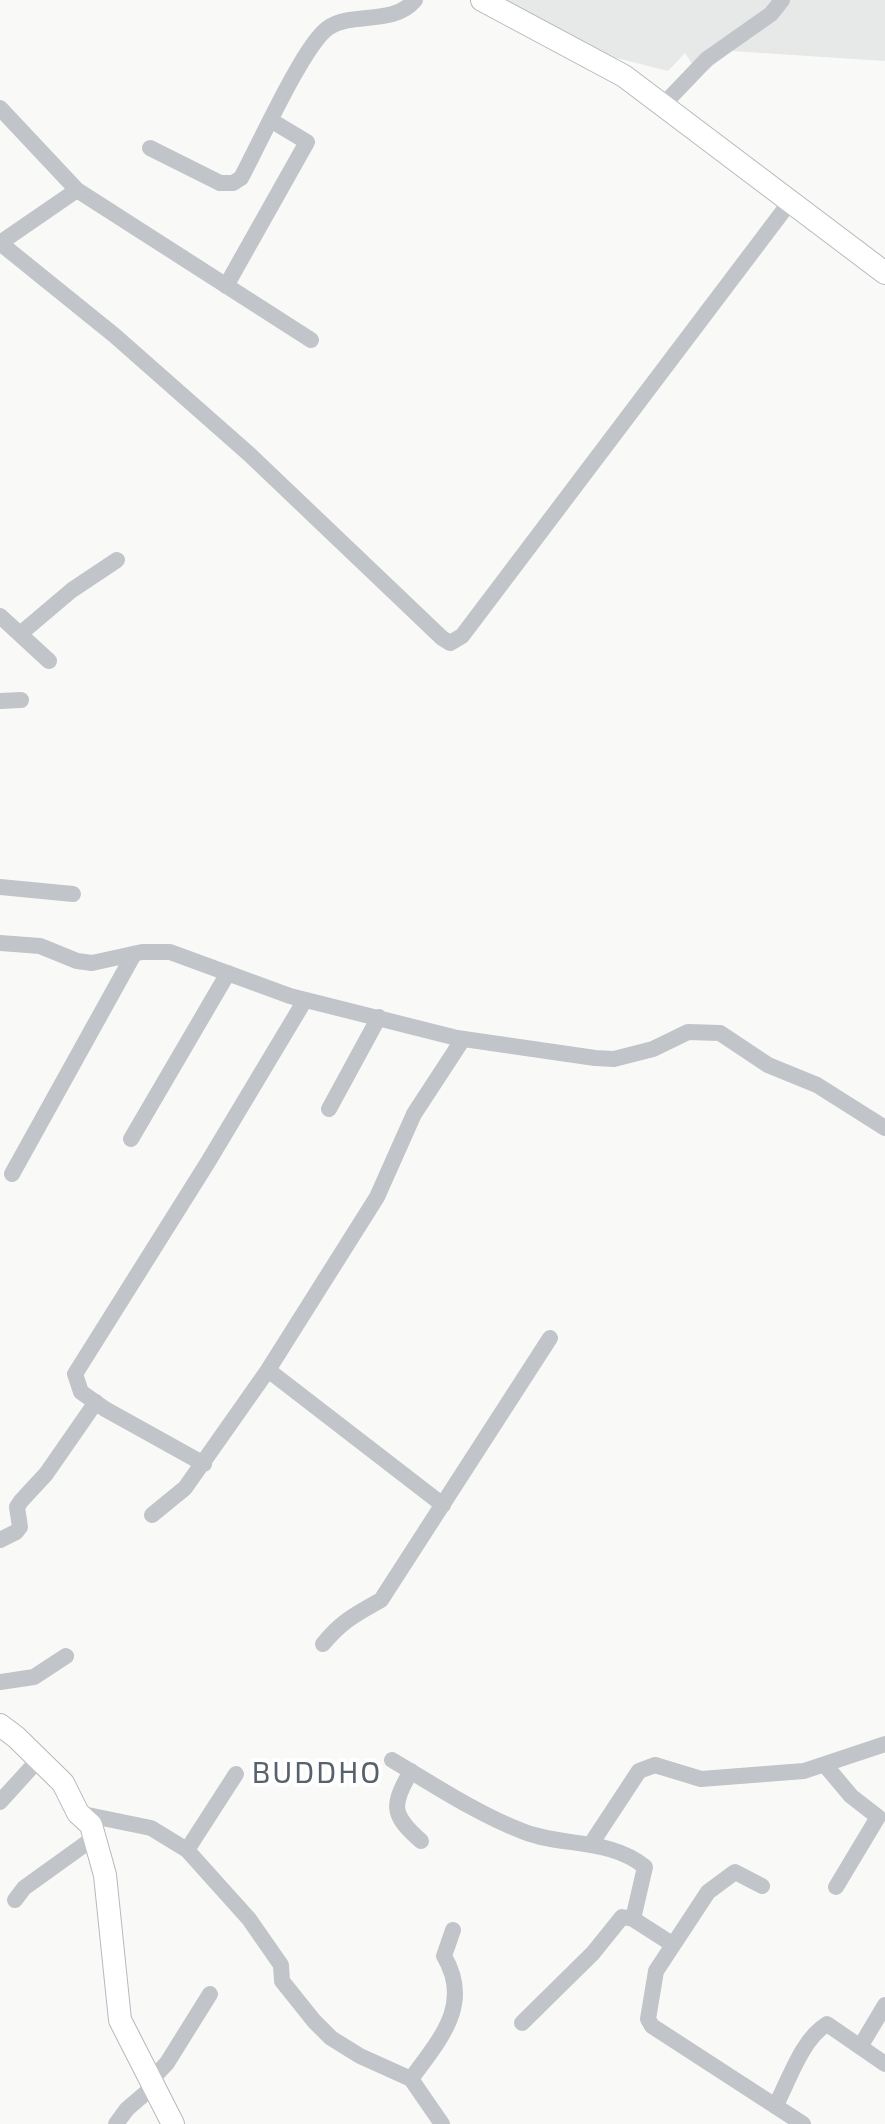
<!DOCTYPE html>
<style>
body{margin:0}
canvas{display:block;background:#f9f9f8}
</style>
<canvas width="885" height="2124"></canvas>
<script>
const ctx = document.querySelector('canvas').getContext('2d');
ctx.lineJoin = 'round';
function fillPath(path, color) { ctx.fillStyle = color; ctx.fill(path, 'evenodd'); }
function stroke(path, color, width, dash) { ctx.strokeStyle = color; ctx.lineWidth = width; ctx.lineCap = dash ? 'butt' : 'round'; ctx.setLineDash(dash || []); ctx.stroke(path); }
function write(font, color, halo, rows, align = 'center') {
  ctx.font = font + ' "Exo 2",sans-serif'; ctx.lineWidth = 8; ctx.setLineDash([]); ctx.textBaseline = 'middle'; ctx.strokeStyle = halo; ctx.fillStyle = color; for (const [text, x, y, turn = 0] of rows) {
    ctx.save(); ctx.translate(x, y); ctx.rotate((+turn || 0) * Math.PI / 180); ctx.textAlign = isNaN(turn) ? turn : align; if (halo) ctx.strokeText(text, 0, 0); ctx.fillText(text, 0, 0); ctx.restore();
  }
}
fillPath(new Path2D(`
 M498,0H885V61L731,51L700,76L685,53L668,71L605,55Z`), '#e7e8e8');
const secondary = new Path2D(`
 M482,0L624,76L885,273
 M0,1725L16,1737L63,1783L78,1813L91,1825L105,1875L120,2020L173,2124`);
stroke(secondary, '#b4b9be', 24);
stroke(new Path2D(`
 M662,106L707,59L771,14L782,0
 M0,108L77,190L311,340
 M150,148L220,183H233L241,178C258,147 304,44 328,28C352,11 393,26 415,0
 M0,243L114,335L249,454L442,638L450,643L462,636L790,202
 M0,243L77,190
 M226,286L307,142L272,121
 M0,616L49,661
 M20,634L72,590L117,560
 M0,701L21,700
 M0,887L73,894
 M0,943L40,946L77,961L92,963L142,952H170L290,996L457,1038L595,1058L614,1059L653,1049L688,1032L720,1033L768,1065L817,1085L885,1128
 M329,1109L379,1017
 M131,1139L228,973
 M12,1174L134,954
 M268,1370L443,1505
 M204,1464L105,1409L81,1392L75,1374L208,1162L305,1000
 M152,1515L185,1488L268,1370L377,1197L414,1114L463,1039
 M0,1540L16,1532L20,1527L17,1507L21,1501L46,1474L96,1402
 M323,1644C342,1621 356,1614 381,1600L550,1338
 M0,1682L34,1677L66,1656
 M392,1760C434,1785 476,1813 522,1831C561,1847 610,1838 645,1867L633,1919L672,1944
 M825,1765L851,1796L878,1817L836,1887
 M411,1771C392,1805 390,1814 421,1841
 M0,1802L39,1759
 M78,1813L151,1828L187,1850L249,1919L281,1965L282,1981L314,2021L331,2038L360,2056L411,2079L442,2124
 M591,1844L639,1771L655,1765L701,1779L804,1771L885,1744
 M187,1850L236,1774
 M762,1886L735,1872L708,1892L656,1971L648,2019L652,2026L803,2124
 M15,1900L24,1888L95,1837
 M522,2023L593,1953L622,1917L633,1919
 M860,2047L885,2005
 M152,2079L167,2063L210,1994
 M411,2079C439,2040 473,2005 444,1956L453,1930
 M776,2105C789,2080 802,2039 827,2024L885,2064
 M116,2124L127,2109L155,2085`), '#c1c5c9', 16);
stroke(secondary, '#fff', 22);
ctx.letterSpacing = '2px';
write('30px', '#58626c', '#fff', [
 ["BUDDHO",317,1773]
]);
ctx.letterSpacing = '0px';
</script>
